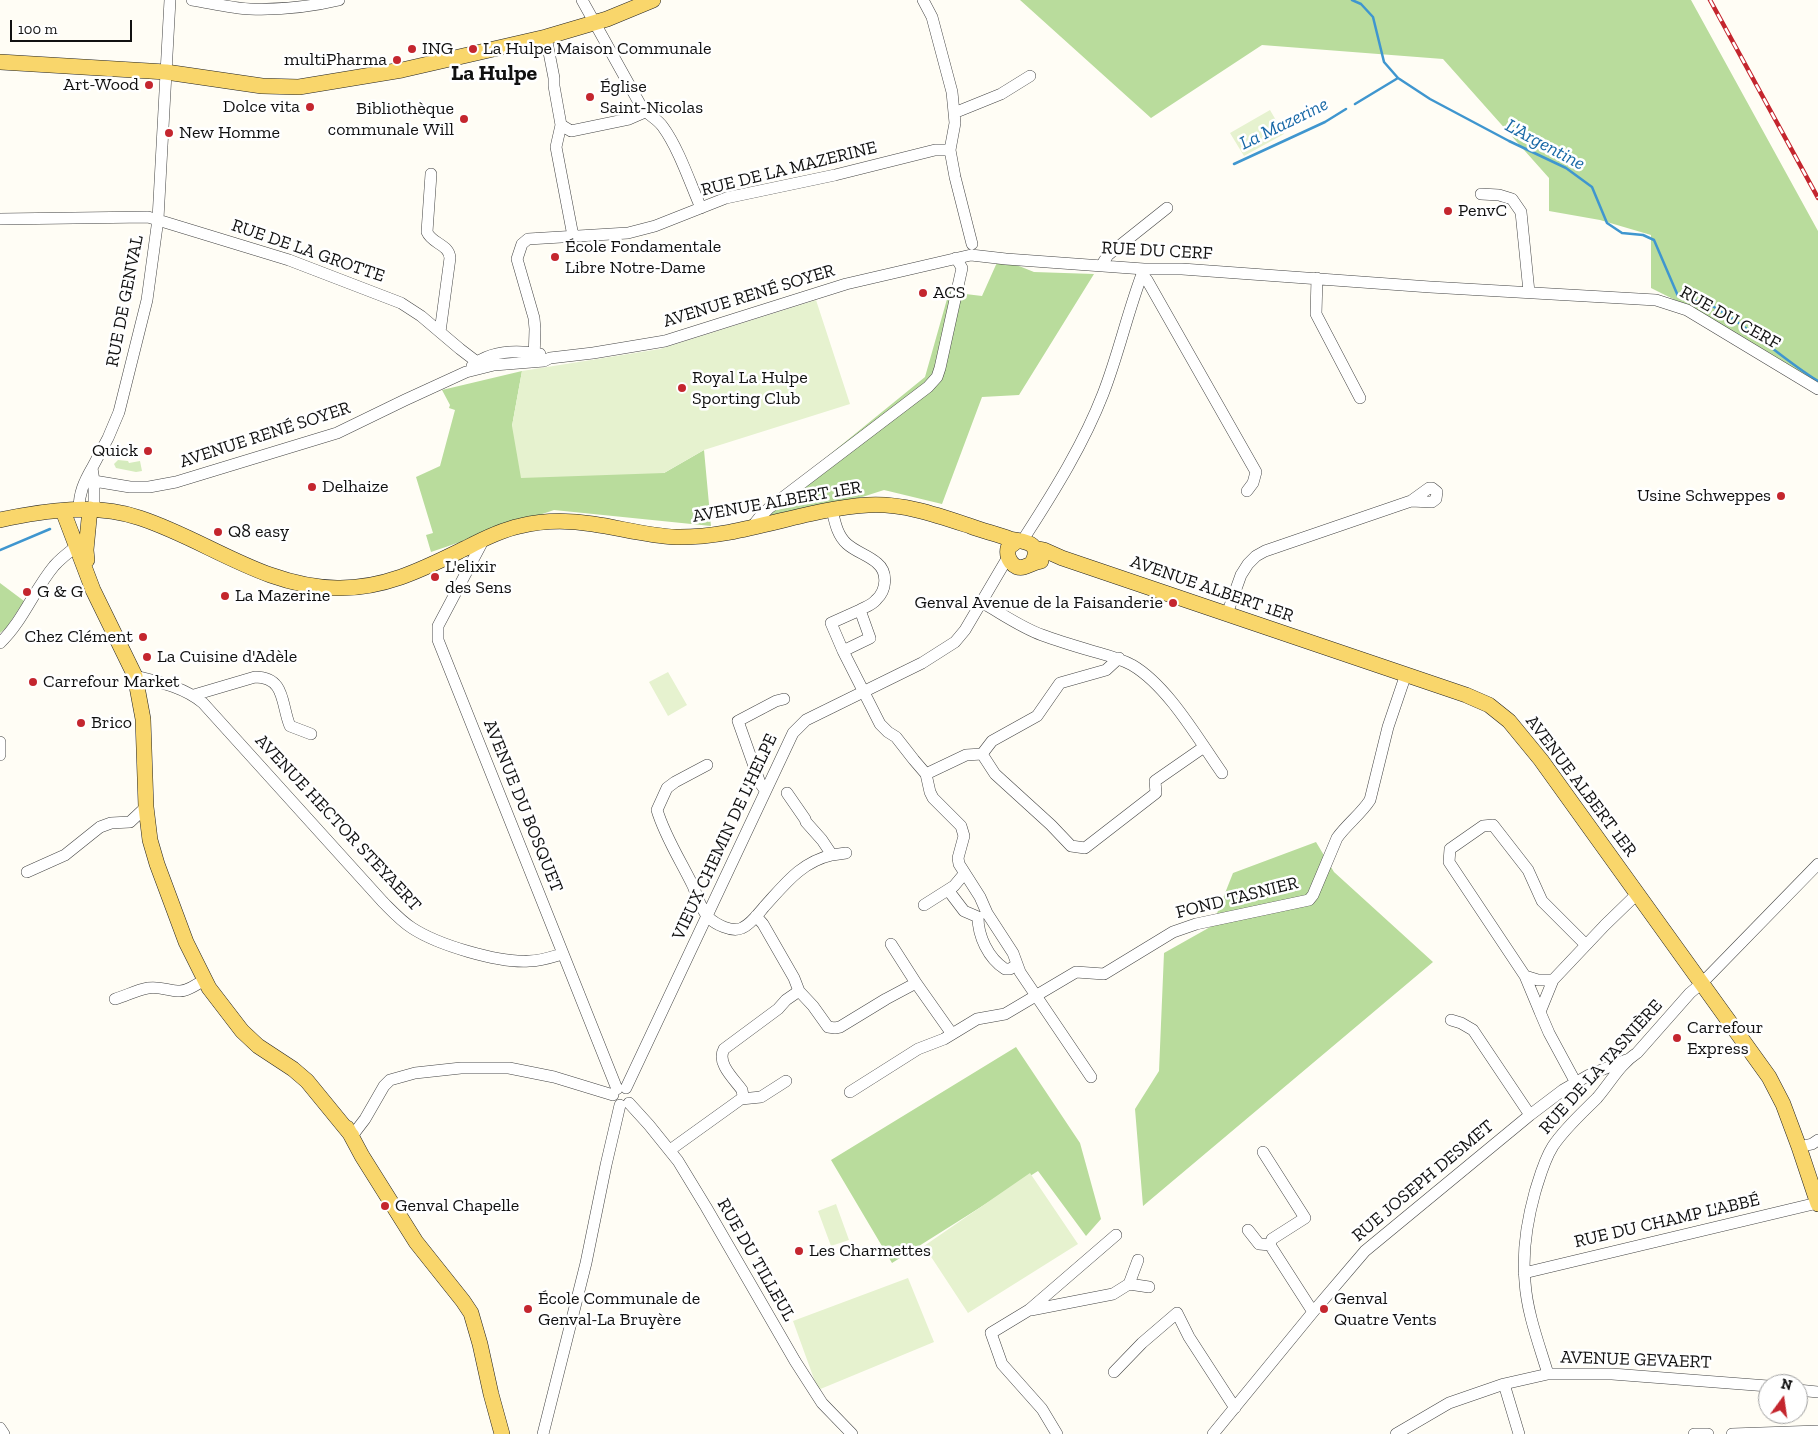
<!DOCTYPE html>
<meta charset="utf-8">
<style>
body{margin:0}
#map{position:relative;width:1818px;height:1434px;overflow:hidden;background:#fffdf5;font-family:"Zilla Slab",serif}
canvas{display:block}
.north{position:absolute;left:1758px;top:1374px;width:50px;height:50px;box-sizing:border-box;background:#fff;border:1px solid #a0a0a0;border-radius:50%;rotate:14deg;font-size:14px;font-weight:700;line-height:20px;text-align:center;color:#111}
.north::after{content:'';display:block;margin:auto;width:18px;height:22px;background:#c4262e;clip-path:polygon(50% 0,100% 100%,50% 72%,0 100%)}
.scale{position:absolute;left:10px;top:20px;width:122px;height:22px;box-sizing:border-box;border:2px solid #111;border-top:0;padding-left:6px;font-size:15px;line-height:18px;white-space:nowrap;color:#111;-webkit-text-stroke:4px #fff;paint-order:stroke}
</style>
<div id="map">
<canvas width="1818" height="1434"></canvas>
<div class="north">N</div>
<div class="scale">100 m</div>
</div>
<script>
const ctx = document.querySelector('canvas').getContext('2d');
ctx.lineJoin = 'round';
function fillPath(path, color) { ctx.fillStyle = color; ctx.fill(path, 'evenodd'); }
function stroke(path, color, width, dash) { ctx.strokeStyle = color; ctx.lineWidth = width; ctx.lineCap = dash ? 'butt' : 'round'; ctx.setLineDash(dash || []); ctx.stroke(path); }
function write(font, color, halo, rows, align = 'center') {
  ctx.font = font + ' "Zilla Slab",serif'; ctx.lineWidth = 5; ctx.setLineDash([]); ctx.textBaseline = 'middle'; ctx.strokeStyle = halo; ctx.fillStyle = color; for (const [text, x, y, turn = 0] of rows) {
    ctx.save(); ctx.translate(x, y); ctx.rotate((+turn || 0) * Math.PI / 180); ctx.textAlign = isNaN(turn) ? turn : align; if (halo) ctx.strokeText(text, 0, 0); ctx.fillText(text, 0, 0); ctx.restore();
  }
}
fillPath(new Path2D(`
 M118,460L128,461L129,463L140,461L142,471L136,472L116,468L114,464Z`), '#d5ebbd');
fillPath(new Path2D(`
 M1020,0H1691L1818,231V386L1699,312L1651,288V235L1600,220L1549,211V178L1443,59L1262,45L1151,118Z
 M999,258L1034,272L1094,274L1019,395L982,397L942,504L884,490L856,499L777,516L749,520L925,377L949,292L982,296Z
 M522,371L512,426L664,473L704,450L711,526L554,510L431,552L426,535L433,533L416,477L440,466L455,410L449,408L450,405L442,390Z
 M0,583L24,601L7,627L0,633Z
 M1316,842L1334,872L1433,962L1143,1206L1135,1109L1159,1071L1164,953L1212,926L1233,873Z
 M1016,1047L1080,1143L1101,1219L1086,1236L1038,1171L892,1263L831,1160Z`), '#b9dc9c');
fillPath(new Path2D(`
 M1270,110L1284,134L1244,156L1230,133Z
 M816,300L850,404L704,450L664,473L521,478L512,426L522,371L660,349Z
 M668,672L687,705L668,716L649,682Z
 M1030,1173L1078,1244L968,1313L924,1246Z
 M836,1204L849,1240L831,1246L818,1211Z
 M908,1278L934,1342L818,1390L793,1321Z`), '#e6f2cf');
stroke(new Path2D(`
 M1352,0L1361,4L1373,17L1384,62L1398,78L1430,99L1509,141L1566,168L1592,187L1607,223L1622,233L1643,235L1654,240L1678,296C1689,300 1704,302 1714,307C1751,328 1782,359 1818,381
 M1355,104L1398,78
 M1234,164L1325,122L1346,109
 M0,550L50,529`), '#3f96cf', 2.5);
const minor = new Path2D(`
 M192,0C211,3 231,8 250,9C280,10 310,7 339,0
 M582,0L641,106C647,115 657,118 663,127C679,149 690,183 701,208
 M923,0L932,17L952,92L955,123L950,150L955,177L972,244
 M546,37L554,78V86L561,125L556,147L573,236
 M954,113L1001,94L1030,76
 M561,125L571,131L629,119L645,112
 M431,174L427,232C432,244 449,244 450,258L440,332
 M1481,194L1499,195L1512,199L1521,212L1529,292
 M0,219L148,217L289,260L401,303L421,316L460,349L477,362L482,368
 M971,255L1006,259L1144,269H1182L1430,287L1656,300L1687,310L1818,389
 M1101,266L1108,255L1167,208
 M1142,275L1147,280L1256,472L1253,483L1247,491
 M1317,278L1316,314L1360,398
 M534,361L535,329L534,318L517,259L522,244L528,239L628,233L655,226L726,198L835,175L935,150H950
 M472,366C491,350 517,350 540,354
 M92,468L108,438L119,412L147,300L158,219L170,0
 M94,481L130,487H149L176,482L337,433L405,400L466,372L494,365L544,361L550,358L593,353L665,341L846,284L971,255
 M79,509C79,493 84,482 92,468L94,481V510
 M832,510C835,522 837,535 847,544C856,552 868,555 877,563C888,572 887,590 876,600C872,605 865,607 860,610L870,638L843,651L880,724L888,732L896,737L914,760L926,774L930,792L933,798L961,826L964,836L958,858L959,864L980,897L987,913L1013,953L1020,972L1091,1077
 M752,527L759,518L769,508L928,387L937,377L940,368L962,268L956,258
 M484,539L438,626V640L617,1089
 M1024,540L1026,535C1055,490 1084,443 1103,394C1119,353 1128,310 1144,269
 M981,602C1001,613 1020,627 1042,635C1058,641 1075,646 1092,651C1106,655 1119,658 1132,665C1168,686 1198,739 1222,773
 M1227,614L1241,575L1248,564L1256,556L1265,551L1411,501L1432,502L1436,499L1437,492L1432,488H1429L1411,501
 M0,643C23,621 34,590 54,566C61,558 69,552 77,546
 M843,651L831,623L860,610
 M135,676C159,682 184,687 203,703L383,902C392,911 401,921 412,928C438,945 498,963 529,961C540,961 552,957 562,954
 M194,695L255,677C286,677 281,705 290,726L311,734
 M0,742V755
 M982,754L995,774L1051,825L1071,846L1085,848L1156,793L1155,781L1204,747
 M707,765L675,782L667,788L657,810C665,837 681,861 693,886C697,895 701,910 708,917C715,924 732,933 742,928C751,924 758,914 764,907C785,884 801,862 832,855
 M926,774L966,755L982,754L992,741L1037,716L1060,683L1106,670L1119,658
 M765,790L760,783L738,721L776,701L784,699
 M787,793L805,819L806,822L822,840L832,855L846,853
 M27,872L65,855L100,827L111,823L130,822L146,807
 M948,890L964,911L978,917C978,936 988,958 1005,969H1010L1016,965
 M924,905L954,886L964,874
 M756,916L763,924L794,978L799,991L813,1006L828,1027L835,1028L840,1027L886,999L916,983L952,1034
 M891,944L916,983
 M1525,976L1538,980H1553
 M115,999C126,996 136,990 148,988C160,986 169,991 180,991C188,991 198,984 205,979
 M1540,1012L1525,976L1449,862L1450,849L1483,826L1493,825L1528,870L1542,901L1586,945
 M1451,1020L1461,1023L1473,1030L1530,1115
 M1576,1083L1549,1033L1540,1012L1553,980L1605,925L1637,894
 M626,1088L793,733L806,720L922,663L955,642L965,630L1008,557
 M850,1092L918,1049L944,1039L977,1019L1005,1014L1076,972L1104,974L1173,932L1196,924L1309,900L1313,895L1337,838C1347,824 1361,814 1370,800L1388,727L1406,674
 M741,1099L761,1097L786,1081
 M629,1103L649,1125L678,1161L706,1207L795,1361L822,1403L852,1434
 M352,1136L365,1119L384,1086L390,1080L415,1073L461,1068H509L554,1077L613,1095
 M1799,1147L1812,1144L1818,1140
 M670,1150L741,1099L743,1096L742,1090C734,1079 716,1063 724,1049L778,1009L786,1000L799,991
 M1263,1152L1305,1218L1272,1239L1270,1245L1313,1312
 M1248,1230L1259,1244L1270,1245
 M1524,1273L1817,1203
 M1129,1284L1149,1287
 M1031,1310L1113,1294L1129,1284L1138,1260
 M1114,1372L1142,1343L1177,1313L1189,1337L1235,1408
 M1548,1374C1539,1344 1527,1313 1525,1282C1522,1252 1527,1221 1535,1192C1540,1176 1544,1160 1553,1146C1565,1128 1582,1113 1597,1098C1610,1083 1620,1064 1637,1053L1690,993L1702,983L1818,864
 M1504,1384L1519,1434
 M1798,1390L1818,1392
 M0,1428L4,1434
 M543,1434L586,1263L606,1165L620,1105
 M1057,1434L1042,1409L1002,1364L991,1333L1029,1310L1116,1235
 M1213,1434L1313,1312L1365,1251L1530,1115L1563,1090L1589,1075L1626,1060
 M1396,1434L1449,1403L1504,1384L1548,1374H1612L1768,1386
 M1694,1434H1708
 M1732,1434L1818,1431`);
const major = new Path2D(`
 M0,62L166,72L262,86L299,87L402,70L546,37L607,19L653,0
 M63,511L93,590L135,676L143,719L146,807L150,840L157,864L186,942L209,988L242,1031L258,1046L293,1069L307,1081L352,1136
 M0,520C46,510 95,503 140,518C207,540 264,587 337,588C385,589 425,568 466,548C483,539 501,530 520,526C544,520 568,520 593,524C621,528 647,536 676,537C742,538 802,509 868,505C903,503 937,515 970,526C983,531 997,534 1010,539C1023,542 1043,541 1032,563
 M1017,541L1008,548C1006,558 1013,570 1024,567C1030,565 1034,562 1041,561
 M1034,548L1044,550L1062,558L1466,695L1489,705L1509,721L1541,760L1769,1077L1783,1104L1799,1147L1818,1204
 M87,560L86,550L90,509
 M347,1128L362,1156L416,1242L463,1301L471,1313L480,1344L491,1394L502,1434`);
stroke(minor, '#444', 12);
stroke(major, '#222', 16);
stroke(minor, '#fff', 11);
stroke(major, '#f9d66b', 15);
const rail = new Path2D(`
 M1710,0L1818,198`);
stroke(rail, '#c4262e', 4.5);
stroke(rail, '#fff', 2.5, [8]);
for (const [x, y, r, color] of [
 [412,49,5,"#c4262e"],
 [473,49,5,"#c4262e"],
 [397,60,5,"#c4262e"],
 [149,85,5,"#c4262e"],
 [590,97,5,"#c4262e"],
 [310,107,5,"#c4262e"],
 [464,119,5,"#c4262e"],
 [169,133,5,"#c4262e"],
 [1448,211,5,"#c4262e"],
 [555,257,5,"#c4262e"],
 [923,293,5,"#c4262e"],
 [682,388,5,"#c4262e"],
 [148,451,5,"#c4262e"],
 [312,487,5,"#c4262e"],
 [1781,496,5,"#c4262e"],
 [218,532,5,"#c4262e"],
 [435,577,5,"#c4262e"],
 [27,592,5,"#c4262e"],
 [225,596,5,"#c4262e"],
 [1173,603,5,"#c4262e"],
 [143,637,5,"#c4262e"],
 [147,657,5,"#c4262e"],
 [33,682,5,"#c4262e"],
 [81,723,5,"#c4262e"],
 [1677,1038,5,"#c4262e"],
 [385,1206,5,"#c4262e"],
 [799,1251,5,"#c4262e"],
 [528,1309,5,"#c4262e"],
 [1324,1309,5,"#c4262e"]
]) { const dot = new Path2D(); dot.arc(x, y, r, 0, 2 * Math.PI); ctx.fillStyle = color; ctx.fill(dot); stroke(dot, '#fff', 2); }
write('18px', '#111', '#fff', [
 ["ING",422,49],
 ["La Hulpe Maison Communale",483,49],
 ["multiPharma",387,60,"right"],
 ["Art-Wood",139,85,"right"],
 ["Église",600,87],
 ["Saint-Nicolas",600,108],
 ["Dolce vita",300,107,"right"],
 ["Bibliothèque",454,109,"right"],
 ["communale Will",454,130,"right"],
 ["New Homme",179,133],
 ["PenvC",1458,211],
 ["École Fondamentale",565,247],
 ["Libre Notre-Dame",565,268],
 ["ACS",933,293],
 ["Royal La Hulpe",692,378],
 ["Sporting Club",692,399],
 ["Quick",138,451,"right"],
 ["Delhaize",322,487],
 ["Usine Schweppes",1771,496,"right"],
 ["Q8 easy",228,532],
 ["L'elixir",445,567],
 ["des Sens",445,588],
 ["G & G",37,592],
 ["La Mazerine",235,596],
 ["Genval Avenue de la Faisanderie",1163,603,"right"],
 ["Chez Clément",133,637,"right"],
 ["La Cuisine d'Adèle",157,657],
 ["Carrefour Market",43,682],
 ["Brico",91,723],
 ["Carrefour",1687,1028],
 ["Express",1687,1049],
 ["Genval Chapelle",395,1206],
 ["Les Charmettes",809,1251],
 ["École Communale de",538,1299],
 ["Genval-La Bruyère",538,1320],
 ["Genval",1334,1299],
 ["Quatre Vents",1334,1320]
], 'left');
write('18px', '#111', '#fff', [
 ["RUE DE LA MAZERINE",789,169,-14],
 ["RUE DE LA GROTTE",308,251,19],
 ["RUE DU CERF",1157,251,3],
 ["AVENUE RENÉ SOYER",749,296,-17],
 ["RUE DE GENVAL",125,301,-79],
 ["RUE DU CERF",1730,318,29],
 ["AVENUE RENÉ SOYER",265,435,-18],
 ["AVENUE ALBERT 1ER",777,502,-10],
 ["AVENUE ALBERT 1ER",1212,589,19],
 ["AVENUE ALBERT 1ER",1581,786,53],
 ["AVENUE DU BOSQUET",523,806,68],
 ["AVENUE HECTOR STEYAERT",338,823,47],
 ["VIEUX CHEMIN DE L'HELPE",725,837,-65],
 ["FOND TASNIER",1237,898,-14],
 ["RUE DE LA TASNIÈRE",1601,1067,-48],
 ["RUE JOSEPH DESMET",1423,1181,-40],
 ["RUE DU CHAMP L'ABBÉ",1667,1221,-13],
 ["RUE DU TILLEUL",756,1260,60],
 ["AVENUE GEVAERT",1636,1360,2]
]);
write('italic 19px', '#1768a6', '#fff', [
 ["La Mazerine",1284,124,-26],
 ["L'Argentine",1545,145,28]
]);
write('bold 22px', '#111', '#fff', [
 ["La Hulpe",494,74]
]);
</script>
